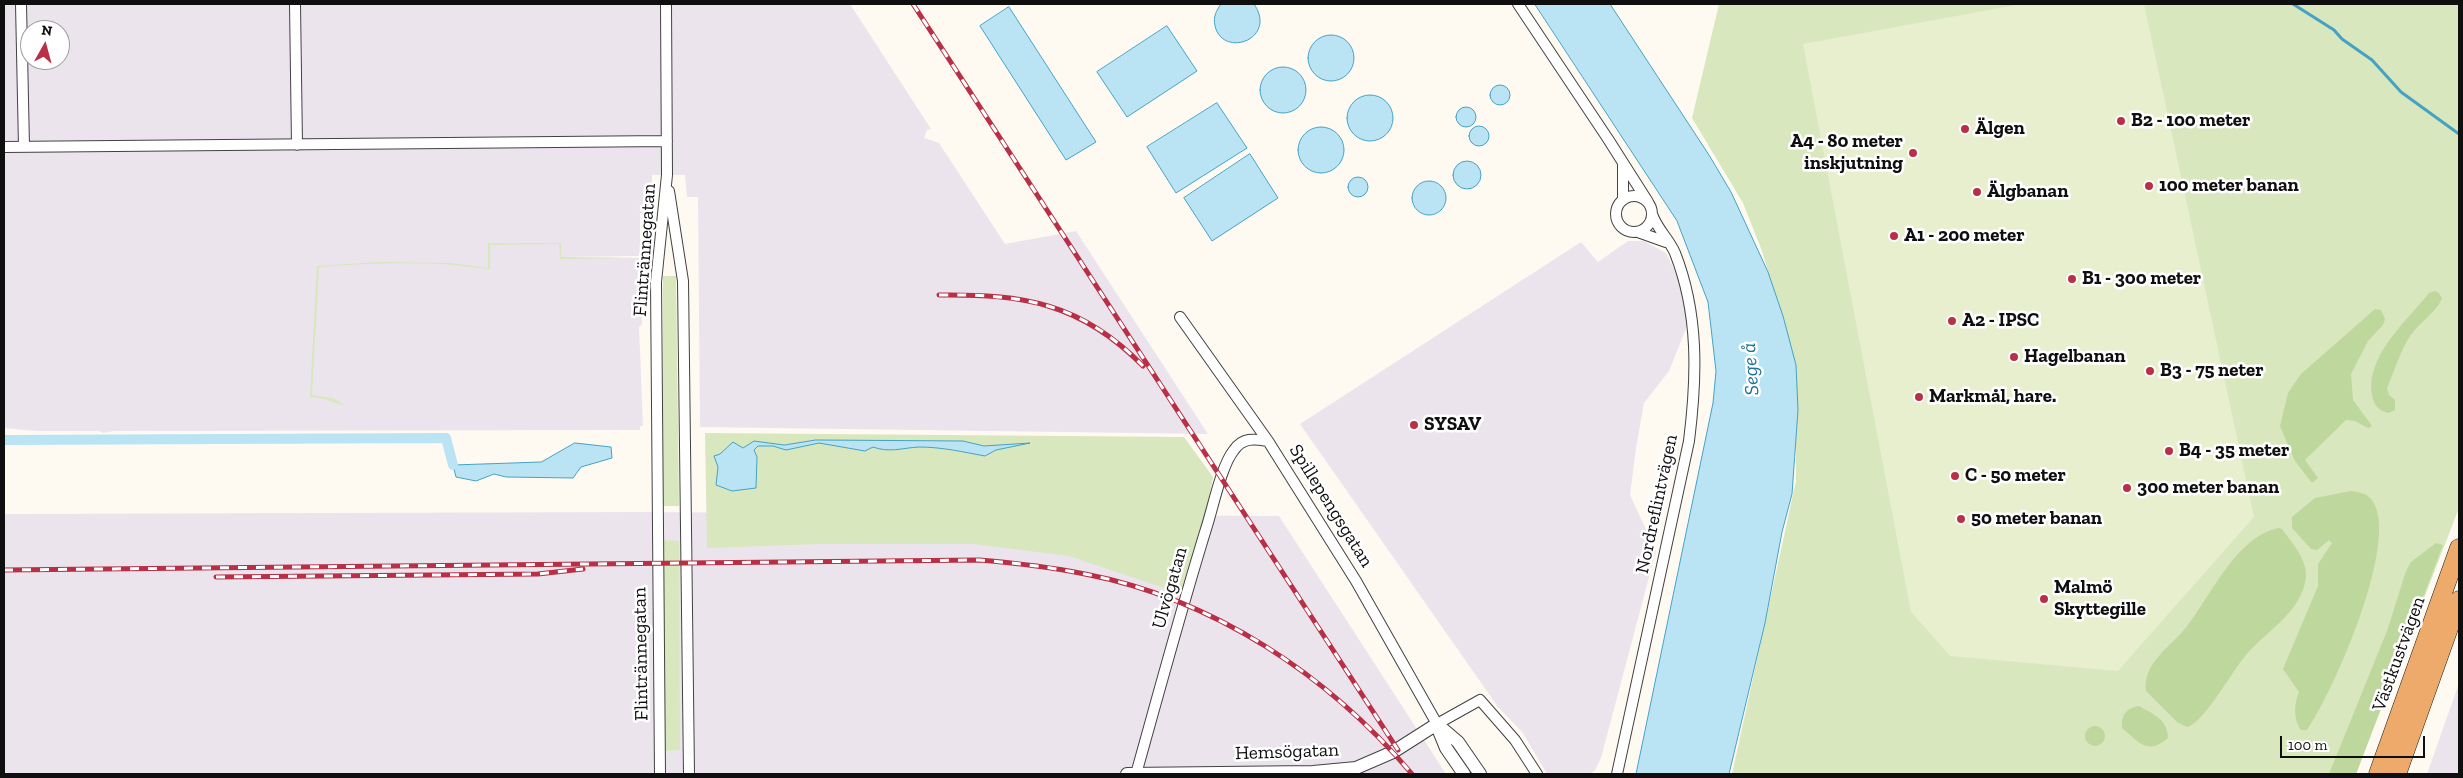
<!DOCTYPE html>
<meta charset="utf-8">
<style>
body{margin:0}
#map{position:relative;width:2463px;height:778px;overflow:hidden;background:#fefaf2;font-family:"Zilla Slab",serif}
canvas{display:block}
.frame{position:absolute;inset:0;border:5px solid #0f0f0f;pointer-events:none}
.north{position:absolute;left:20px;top:20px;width:50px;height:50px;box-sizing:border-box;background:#fff;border:1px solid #9f9f9f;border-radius:50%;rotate:7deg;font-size:14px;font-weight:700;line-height:20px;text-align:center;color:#0f0f0f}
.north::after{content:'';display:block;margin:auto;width:18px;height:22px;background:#b82f46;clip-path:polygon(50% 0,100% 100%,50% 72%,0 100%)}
.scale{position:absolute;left:2280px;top:736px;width:145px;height:22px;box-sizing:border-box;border:2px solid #0f0f0f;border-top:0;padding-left:6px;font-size:15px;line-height:18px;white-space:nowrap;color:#0f0f0f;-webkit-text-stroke:4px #fff;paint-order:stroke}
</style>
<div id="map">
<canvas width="2463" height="778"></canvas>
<div class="frame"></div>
<div class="north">N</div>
<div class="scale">100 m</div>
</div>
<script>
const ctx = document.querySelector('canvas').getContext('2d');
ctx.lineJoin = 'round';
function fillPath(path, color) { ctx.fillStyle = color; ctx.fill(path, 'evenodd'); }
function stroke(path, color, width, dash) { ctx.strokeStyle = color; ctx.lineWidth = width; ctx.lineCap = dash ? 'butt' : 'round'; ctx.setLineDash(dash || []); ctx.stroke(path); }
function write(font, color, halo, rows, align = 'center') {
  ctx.font = font + ' "Zilla Slab",serif'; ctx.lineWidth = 5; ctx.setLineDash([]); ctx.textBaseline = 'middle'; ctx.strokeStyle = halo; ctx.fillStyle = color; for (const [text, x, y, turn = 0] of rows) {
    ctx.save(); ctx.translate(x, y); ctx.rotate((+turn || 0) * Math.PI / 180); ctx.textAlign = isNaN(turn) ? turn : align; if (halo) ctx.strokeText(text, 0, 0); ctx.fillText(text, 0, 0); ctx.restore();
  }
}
fillPath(new Path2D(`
 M4,4H850L931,129L927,130L924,138L939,143L1005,244L1076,231L1208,434L700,427L698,197H687L685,175H652V213H640V256L563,257L640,258L642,325L639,327L640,350L643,426H640V430L114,431L103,433L99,431H36L4,428ZM30,30H60V60H30Z
 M1628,241H1644L1666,253L1682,286L1689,321L1669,371L1644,403L1636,448L1630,495L1656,551L1601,758L1595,770L1590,774H1547L1523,733L1498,707L1300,424L1581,242L1598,262Z
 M636,512L1279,516L1446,774H4V514Z
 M2459,683V774H2427Z`), '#ebe4ed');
fillPath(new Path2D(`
 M1719,4H2459V508L2356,774H1732L1796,481V365L1762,251L1743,203L1692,118Z
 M488,243H561V257L640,258L560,259L559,244L490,245V269C472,268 459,265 441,264C401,262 359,264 319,267L312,395L333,398L345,406L324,399L310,397L317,266L379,262L450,263L488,268Z
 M663,276H676L679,506H663Z
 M705,433L1184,437L1213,477L1207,512L1182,594L1069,556L973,544H820L707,548Z
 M663,540L679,541L680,750L664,751Z`), '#d8e7bd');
fillPath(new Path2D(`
 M2435,291L2439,293L2442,299C2434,315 2416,324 2407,341C2399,355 2394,372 2387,388L2389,395L2395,400V410L2389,413C2378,411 2374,405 2372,395C2365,356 2408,320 2429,293Z
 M2375,309L2381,310L2385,319L2383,325L2368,341L2351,374L2353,400L2372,426L2368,428L2355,421L2346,420L2305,460L2318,478L2312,483L2295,461L2280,426L2288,393L2301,374Z
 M2351,491C2359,492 2366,493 2371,499C2403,536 2332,695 2307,730H2301C2293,719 2294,704 2299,692L2283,669L2318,586V564L2332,543L2329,540L2317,550L2311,549L2292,528V517L2315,498Z
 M2279,528L2282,529C2292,543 2307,559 2306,577C2302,614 2262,633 2242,660C2231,674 2202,724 2187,727L2177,722L2146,691C2142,663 2173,645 2188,625C2211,595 2238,535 2279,528Z
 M2436,543L2443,545L2356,774H2329L2387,631L2406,571L2411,562Z
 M2139,706C2153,714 2168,720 2168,738C2147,756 2139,742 2122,728C2121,715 2126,708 2139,706Z
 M2085 736a10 10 0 1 1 20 0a10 10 0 1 1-20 0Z`), '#bed79d');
fillPath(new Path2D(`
 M2022,4H2144L2254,517L2118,671L1950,656L1911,612L1803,44Z`), '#e8efcf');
const water = new Path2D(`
 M1221,4H1254C1278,39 1223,59 1215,26C1213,17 1216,11 1221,4Z
 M1535,4H1610L1709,155L1731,192L1768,272L1783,316L1796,365L1798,410L1792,494L1782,532L1765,623L1729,774H1636L1713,403L1716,371L1708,302L1677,221Z
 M1009,7L1096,142L1066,160L980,26Z
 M1167,26L1197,71L1127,117L1097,72Z
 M1308 58a23 23 0 1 1 46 0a23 23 0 1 1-46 0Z
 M1260 90a23 23 0 1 1 46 0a23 23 0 1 1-46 0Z
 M1490 95a10 10 0 1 1 20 0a10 10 0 1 1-20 0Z
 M1347 118a23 23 0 1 1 46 0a23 23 0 1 1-46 0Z
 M1217,103L1247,148L1176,193L1147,147Z
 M1456 117a10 10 0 1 1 20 0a10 10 0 1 1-20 0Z
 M1469 136a10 10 0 1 1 20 0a10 10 0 1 1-20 0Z
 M1298 150a23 23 0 1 1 46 0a23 23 0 1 1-46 0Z
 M1250,154L1278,198L1212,241L1184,198Z
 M1453 175a14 14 0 1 1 28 0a14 14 0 1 1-28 0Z
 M1348 187a10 10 0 1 1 20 0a10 10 0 1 1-20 0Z
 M1412 198a17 17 0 1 1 34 0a17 17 0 1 1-34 0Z
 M816,440L963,441L984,446L1030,443L996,450L985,456C963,452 942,447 919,447C902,448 889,453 873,447L865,451L819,443L786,450L773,446H758L754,450L757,457L756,488L732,491L716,485L718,467L714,456L720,454L733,442L743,448L754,441L784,445Z
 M575,443L611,447L612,458L581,467L573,478L506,477L494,474L476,481L456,477L453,465L541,462Z`);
fillPath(water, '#bae4f3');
stroke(water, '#45a2c5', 1);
stroke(new Path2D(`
 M2293,4L2334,30L2342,39L2372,60L2401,92L2459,134`), '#45a2c5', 3);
stroke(new Path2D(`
 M4,440L446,438L453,465`), '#bae4f3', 10);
const minor = new Path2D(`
 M21,4L24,147
 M295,4L297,145
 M1518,4L1608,139L1648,202
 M4,147L667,141
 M669,191L683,281L689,774
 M1616 214a18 18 0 1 1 36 0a18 18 0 1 1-36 0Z
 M1623,199V164
 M1638,232L1666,242
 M1180,317L1268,441L1356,581L1437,724L1480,700L1515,740L1537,774
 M660,774L656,282L667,175L666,4
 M1136,774C1159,692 1181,610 1206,529C1213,508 1221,466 1234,450C1243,437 1254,439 1268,441
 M1617,774L1689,441C1697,377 1699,314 1675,253C1669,239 1657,229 1652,214`);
const tertiary = new Path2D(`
 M1437,724L1458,742L1480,774
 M1437,726L1446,748L1464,774
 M1127,774L1313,772L1356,768L1393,752L1437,724`);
const trunk = new Path2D(`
 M2378,774L2459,548
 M2397,774L2459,600`);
stroke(minor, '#424242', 12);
stroke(tertiary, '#424242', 14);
stroke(trunk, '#202020', 19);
stroke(minor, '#fff', 10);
stroke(tertiary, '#fff', 12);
stroke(trunk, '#eeaa6a', 18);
const rail = new Path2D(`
 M913,4L1398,750
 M939,295C1024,294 1081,303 1143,366
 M4,570L979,560C1015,563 1050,567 1085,574C1214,599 1328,675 1412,774
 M216,577L538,574L583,569`);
stroke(rail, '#b82f46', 5);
stroke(rail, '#fff', 3, [9]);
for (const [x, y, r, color] of [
 [2121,121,5,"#b82f46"],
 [1965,129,5,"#b82f46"],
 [1913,153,5,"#b82f46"],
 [2149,186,5,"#b82f46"],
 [1977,192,5,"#b82f46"],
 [1894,236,5,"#b82f46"],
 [2072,279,5,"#b82f46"],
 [1952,321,5,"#b82f46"],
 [2014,357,5,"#b82f46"],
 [2150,371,5,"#b82f46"],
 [1919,397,5,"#b82f46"],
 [1414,425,5,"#b82f46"],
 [2169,451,5,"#b82f46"],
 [1955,476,5,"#b82f46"],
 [2127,488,5,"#b82f46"],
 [1961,519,5,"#b82f46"],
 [2044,599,5,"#b82f46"]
]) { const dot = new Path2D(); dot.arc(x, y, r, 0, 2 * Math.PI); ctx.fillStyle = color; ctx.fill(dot); stroke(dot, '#fff', 2); }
write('bold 19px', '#0f0f0f', '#fff', [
 ["B2 - 100 meter",2131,121],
 ["Älgen",1975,129],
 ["A4 - 80 meter",1903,142,"right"],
 ["inskjutning",1903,164,"right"],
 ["100 meter banan",2159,186],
 ["Älgbanan",1987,192],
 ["A1 - 200 meter",1904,236],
 ["B1 - 300 meter",2082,279],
 ["A2 - IPSC",1962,321],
 ["Hagelbanan",2024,357],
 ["B3 - 75 neter",2160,371],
 ["Markmål, hare.",1929,397],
 ["SYSAV",1424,425],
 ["B4 - 35 meter",2179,451],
 ["C - 50 meter",1965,476],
 ["300 meter banan",2137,488],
 ["50 meter banan",1971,519],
 ["Malmö",2054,588],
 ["Skyttegille",2054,610]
], 'left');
write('19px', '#0f0f0f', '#fff', [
 ["Flintrännegatan",645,250,-86],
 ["Nordreflintvägen",1657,504,-78],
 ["Spillepengsgatan",1331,506,58],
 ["Ulvögatan",1170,588,-74],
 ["Flintrännegatan",641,654,-91],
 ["Västkustvägen",2399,654,-70],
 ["Hemsögatan",1287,752,-2]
]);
write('italic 20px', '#1f739a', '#fff', [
 ["Sege å",1751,369,-94]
]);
</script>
